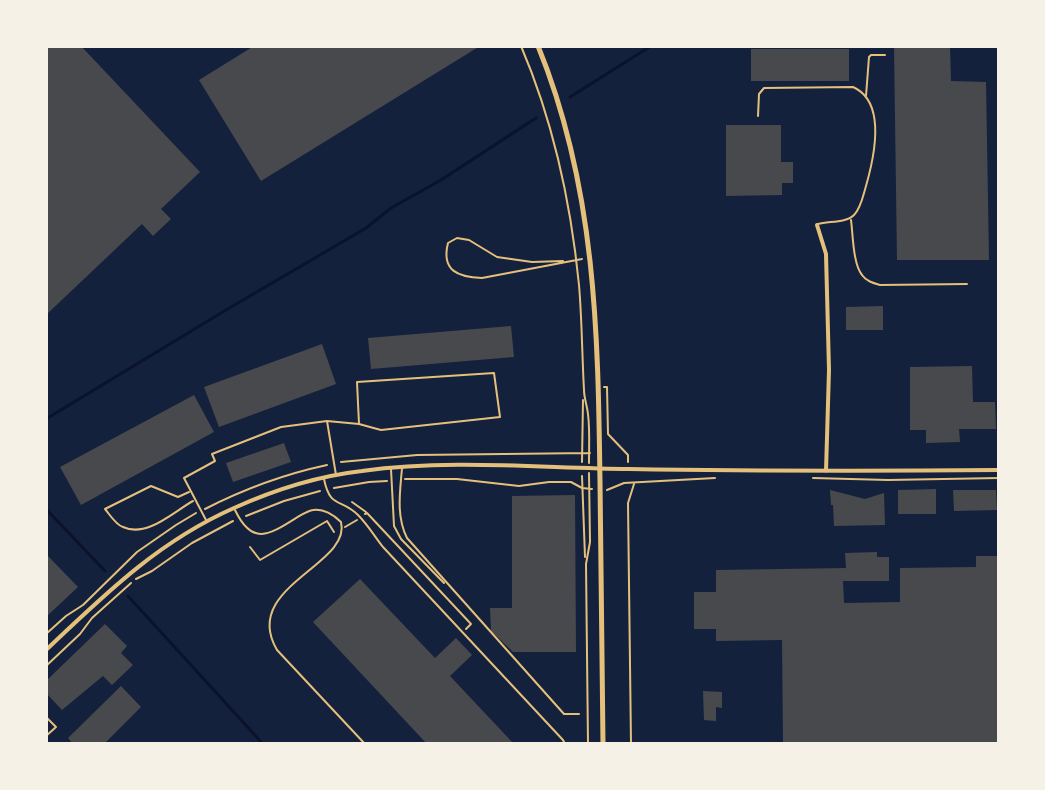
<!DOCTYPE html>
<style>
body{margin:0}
#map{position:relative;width:1045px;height:790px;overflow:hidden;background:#14213d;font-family:Signika,sans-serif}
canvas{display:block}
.frame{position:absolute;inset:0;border:48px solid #f6f1e7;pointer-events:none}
</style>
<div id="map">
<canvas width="1045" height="790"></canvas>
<div class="frame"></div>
</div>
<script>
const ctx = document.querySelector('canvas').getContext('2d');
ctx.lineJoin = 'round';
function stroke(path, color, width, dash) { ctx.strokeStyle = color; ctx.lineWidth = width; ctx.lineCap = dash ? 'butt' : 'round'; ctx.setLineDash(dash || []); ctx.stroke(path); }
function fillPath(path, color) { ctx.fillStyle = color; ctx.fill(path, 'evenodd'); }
stroke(new Path2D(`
 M570,97L651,46
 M46,419L226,310L366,228L391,208L441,180L536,118
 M46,509L105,571
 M128,596L263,744`), '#0b132b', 3);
fillPath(new Path2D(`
 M46,46H81L200,172L161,209L171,219L153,236L142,224L46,315Z
 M254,46H480L261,181L199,80Z
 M950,46L951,81L986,82L989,260H897L894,47Z
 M751,49H849V81H751Z
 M726,125H781V162H793V183H782V195L726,196Z
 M883,306V330H846V307Z
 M511,326L514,357L371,369L368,338Z
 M322,344L336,384L219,427L204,387Z
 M972,366L973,402H995L996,429H959L960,442L926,443V430H910V367Z
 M194,395L214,432L81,505L60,467Z
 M284,443L291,462L233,482L226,463Z
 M936,489V514H898V490Z
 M830,490L865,499L884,493L885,525L834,526L833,505H831Z
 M953,490H996L997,510L954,511Z
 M575,495L576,652H513L491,631L490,608H512V496Z
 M877,552V557H889V581H843L844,603L900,602V568L976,567V556H998L999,744L783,743L782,640L716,641V629H694V592H716V570L846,568L845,553Z
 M46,554L78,587L46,617Z
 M360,579L435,658L456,638L472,655L450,676L514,744H427L313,622Z
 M105,624L127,646L121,653L133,665L112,685L103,676L62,710L46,693V681Z
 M121,686L141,707L104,744H73L68,738Z
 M703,691L722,692V708L716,707V721L704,720Z`), '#48494c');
stroke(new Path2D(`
 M521,46C553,121 571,204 579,285C582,320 582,355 584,390C584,398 587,405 588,414C590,430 589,447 589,463
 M563,261L532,262L497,257L469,240L457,238L448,243C441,271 458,277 482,278L582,259
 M604,387H607L608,434L628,455V462
 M341,462L417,455L590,453
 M582,462L583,400
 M582,476L585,557
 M813,478L888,480L999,478
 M405,479H457L519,486L549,482H571L582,488L592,489
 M334,488L369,482L387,481
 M607,490L624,483L715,478
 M352,502L366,512
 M205,509C244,489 285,474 327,465
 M365,514L367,513L471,624L466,629
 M246,516L284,501L320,491
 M345,527L357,520
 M250,547L260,560L327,521L334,532
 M586,564L590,542L589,473
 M586,564L588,744
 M136,579L152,571L192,543L233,521
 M46,634L66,616L83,605L137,552L176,525L196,513
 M46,666L80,634L92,618L131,583
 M631,744L628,503L634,484`), '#e5c07b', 2);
stroke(new Path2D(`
 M866,96L869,57L871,55H885
 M758,116L759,94L764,88L853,87C887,102 874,158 866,186C863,196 861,208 854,215C846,223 829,221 818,224
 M851,220C853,235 853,264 862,275C866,281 873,283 880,285L967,284
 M327,421L359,424L381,430L500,417L494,373L357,382L359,424
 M402,468C400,492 396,516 407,538L564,714H579
 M391,469L394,526L401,539L444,583
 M324,479C330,509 341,498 358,515C368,525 375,537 383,547L563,740L565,744
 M189,492L178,497L151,486L105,509C110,515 116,525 123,527C147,538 173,512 193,501
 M235,510C252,546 269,535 296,518C301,515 307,511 313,510C323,508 334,515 341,522C352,565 240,587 277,650L365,744
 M206,520L184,478L215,461L212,454L281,427L327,421L336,475
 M46,717L56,727L46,736`), '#e5c07b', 2);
stroke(new Path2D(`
 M817,225L826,254L829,370L826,471
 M46,650C105,594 159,541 234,508C274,490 318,476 362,471C450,459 540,468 629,469C752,471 876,471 999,470`), '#e5c07b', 4);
stroke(new Path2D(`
 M538,46C596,188 598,332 600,482C601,570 602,657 603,744`), '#e5c07b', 5);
</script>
